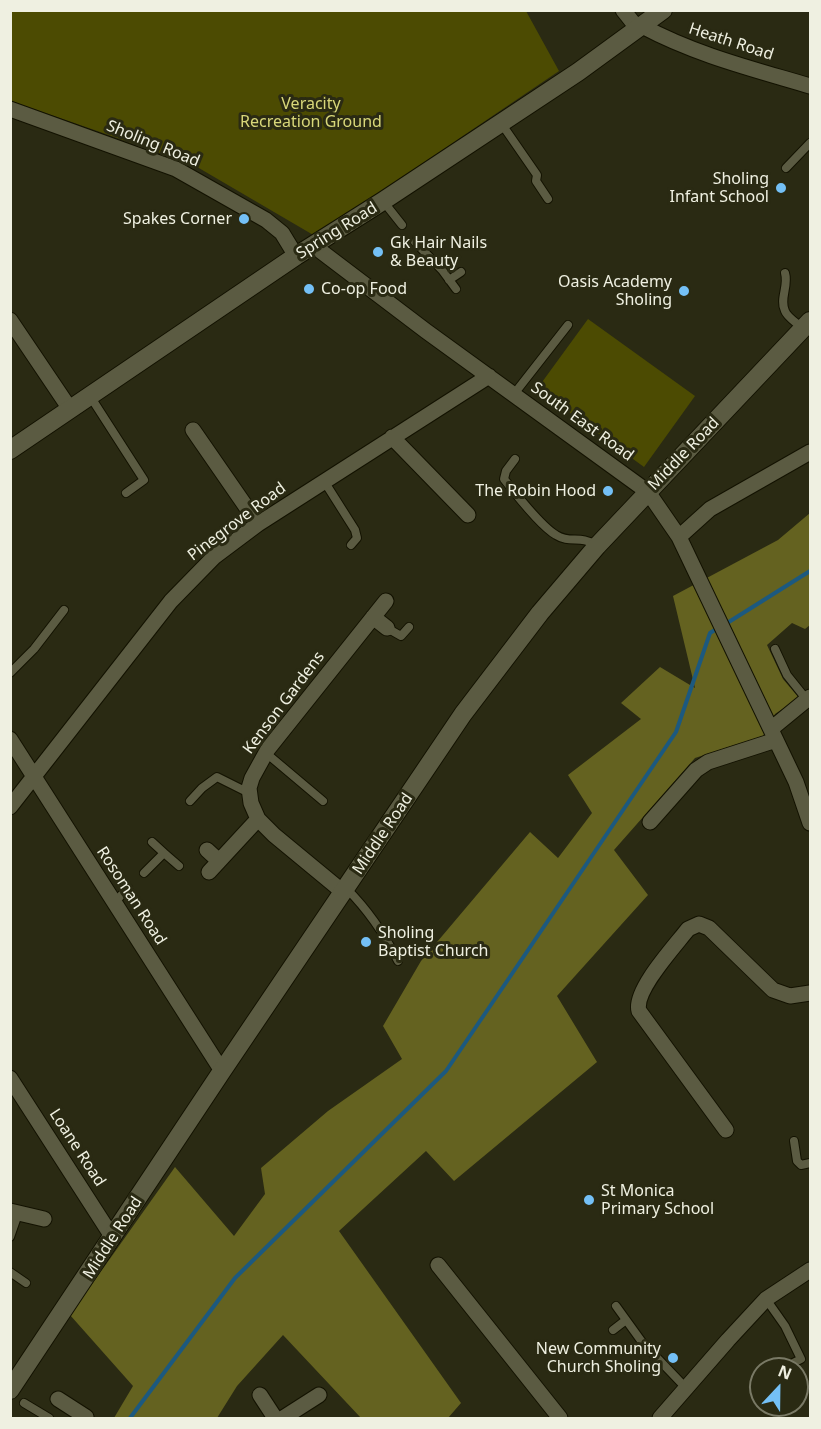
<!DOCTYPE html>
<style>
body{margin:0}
#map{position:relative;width:821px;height:1429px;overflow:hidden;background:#2a2a13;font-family:"Noto Sans",sans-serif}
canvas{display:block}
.frame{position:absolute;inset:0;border:12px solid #eff0e1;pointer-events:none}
.north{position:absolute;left:749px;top:1357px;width:60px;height:60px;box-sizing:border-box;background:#2a2a13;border:2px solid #797965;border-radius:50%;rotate:22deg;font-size:16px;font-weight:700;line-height:24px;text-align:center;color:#eff0e1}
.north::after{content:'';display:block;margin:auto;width:21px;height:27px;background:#74c0f6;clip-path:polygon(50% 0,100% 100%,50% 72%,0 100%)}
</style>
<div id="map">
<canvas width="821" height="1429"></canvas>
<div class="frame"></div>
<div class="north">N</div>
</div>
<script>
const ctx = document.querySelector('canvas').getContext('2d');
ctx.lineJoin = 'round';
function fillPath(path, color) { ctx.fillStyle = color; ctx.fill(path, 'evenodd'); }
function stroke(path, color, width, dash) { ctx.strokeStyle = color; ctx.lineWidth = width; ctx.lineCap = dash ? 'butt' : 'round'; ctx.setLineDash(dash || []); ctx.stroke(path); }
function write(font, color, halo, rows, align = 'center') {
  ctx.font = font + ' "Noto Sans",sans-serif'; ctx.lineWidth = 6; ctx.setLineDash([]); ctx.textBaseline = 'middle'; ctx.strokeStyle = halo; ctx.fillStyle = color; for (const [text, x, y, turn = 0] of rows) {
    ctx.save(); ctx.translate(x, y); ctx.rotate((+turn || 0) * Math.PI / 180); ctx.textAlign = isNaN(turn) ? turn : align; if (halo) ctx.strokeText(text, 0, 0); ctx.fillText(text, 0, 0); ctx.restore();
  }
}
fillPath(new Path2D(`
 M11,11H526L559,71L315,236L192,164L11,101Z
 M588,319L695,396L644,467L537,389Z`), '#4c4b02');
fillPath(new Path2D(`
 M810,513V625L805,629L792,623L767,645L783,679L799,698L775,714L763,736L695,758L614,850L648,895L557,996L597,1062L454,1181L426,1151L339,1231L461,1403L448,1418H361L283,1335L237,1386L217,1418H114L133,1386L70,1315L175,1167L234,1236L265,1194L261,1168L328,1111L402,1059L383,1026L421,961L530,832L558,858L592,813L568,775L641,719L621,703L660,667L695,688L673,596L778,540Z`), '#646220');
stroke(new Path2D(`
 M724,625L810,571
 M130,1418L235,1278L446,1071L676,732L710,633L718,628`), '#1c597f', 4);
const service = new Path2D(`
 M501,123L537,175L536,181L548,199
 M786,168L810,143
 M383,201L402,225
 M415,242L442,270L456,289
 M785,273C789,286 779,299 785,311C787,317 797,323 802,328
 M449,280L461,272
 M514,394L568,325
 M90,396L144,480L126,493
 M515,459L506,471L504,479C514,492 542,527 556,535C570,544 580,535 596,545
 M324,481L355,530L357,538L351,545
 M387,628L401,636L409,627
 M775,649L787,675L807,700
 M10,673L34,649L64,610
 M266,753L323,801
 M190,801L202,788L217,777L249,793
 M152,842L164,853
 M144,873L164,853L179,866
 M346,888C368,910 384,933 398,961
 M114,903L128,888
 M794,1141L797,1161L801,1165L810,1163
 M10,1237L18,1214
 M10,1272L26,1283
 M766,1299L785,1326L801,1359L789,1365
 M616,1306L642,1342L686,1388
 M613,1330L626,1320
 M24,1403L49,1418`);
const minor = new Path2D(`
 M623,10L638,29
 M642,26C696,55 753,69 810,86
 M10,109L176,169L266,220L282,233L296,256
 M314,246L426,331L648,492L679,537L796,782L810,823
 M10,320L70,409
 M193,430L258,524
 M392,437L468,515
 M679,537L710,509L810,452
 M373,617L387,628
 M771,729L810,697
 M10,739L222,1071
 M10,807L171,601L214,557L258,524L489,376
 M650,822L696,770L708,762L776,740
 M207,850L219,861
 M209,872L258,819
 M343,892L274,835L258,819L251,803L249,788L252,778L268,749L386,601
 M10,1078L113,1238
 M726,1130L639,1011C633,991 675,946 688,929L699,924L709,928L773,990L790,996L810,993
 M10,1211L44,1219
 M438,1265L560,1418
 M260,1395L275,1418
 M58,1399L86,1417
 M283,1418L319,1395
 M660,1418L728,1340L766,1299L810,1270`);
const tertiary = new Path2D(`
 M10,450L296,256L383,201L578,72L663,10
 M10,1390L222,1071L463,714L540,613L597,546L810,321`);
stroke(service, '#131200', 10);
stroke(minor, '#131200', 17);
stroke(tertiary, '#131200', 20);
stroke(service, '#5b5b42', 8);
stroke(minor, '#5b5b42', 15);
stroke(tertiary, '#5b5b42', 18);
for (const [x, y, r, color] of [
 [781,188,6,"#74c0f6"],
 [244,219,6,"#74c0f6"],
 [378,252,6,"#74c0f6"],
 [309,289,6,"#74c0f6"],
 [684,291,6,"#74c0f6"],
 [608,491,6,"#74c0f6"],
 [366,942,6,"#74c0f6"],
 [589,1200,6,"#74c0f6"],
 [673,1358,6,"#74c0f6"]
]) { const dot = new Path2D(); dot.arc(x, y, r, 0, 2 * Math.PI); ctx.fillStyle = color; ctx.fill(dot); stroke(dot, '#2a2a13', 2); }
write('16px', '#eff0e1', '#2a2a13', [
 ["Heath Road",731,42,18],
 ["Sholing Road",153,144,22],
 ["Spring Road",337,231,-32],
 ["South East Road",582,422,36],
 ["Middle Road",684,454,-46],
 ["Pinegrove Road",237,522,-37],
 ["Kenson Gardens",284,703,-53],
 ["Middle Road",383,834,-56],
 ["Rosoman Road",131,896,57],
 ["Loane Road",77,1148,57],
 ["Middle Road",113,1238,-57]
]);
write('16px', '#d8d779', '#2a2a13', [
 ["Veracity",311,104],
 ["Recreation Ground",311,122]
]);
write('16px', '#eff0e1', '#2a2a13', [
 ["Sholing",769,179],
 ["Infant School",769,197],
 ["Spakes Corner",232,219],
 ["Gk Hair Nails",390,243,"left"],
 ["& Beauty",390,261,"left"],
 ["Oasis Academy",672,282],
 ["Sholing",672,300],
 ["Co-op Food",321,289,"left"],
 ["The Robin Hood",596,491],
 ["Sholing",378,933,"left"],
 ["Baptist Church",378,951,"left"],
 ["St Monica",601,1191,"left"],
 ["Primary School",601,1209,"left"],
 ["New Community",661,1349],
 ["Church Sholing",661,1367]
], 'right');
</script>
